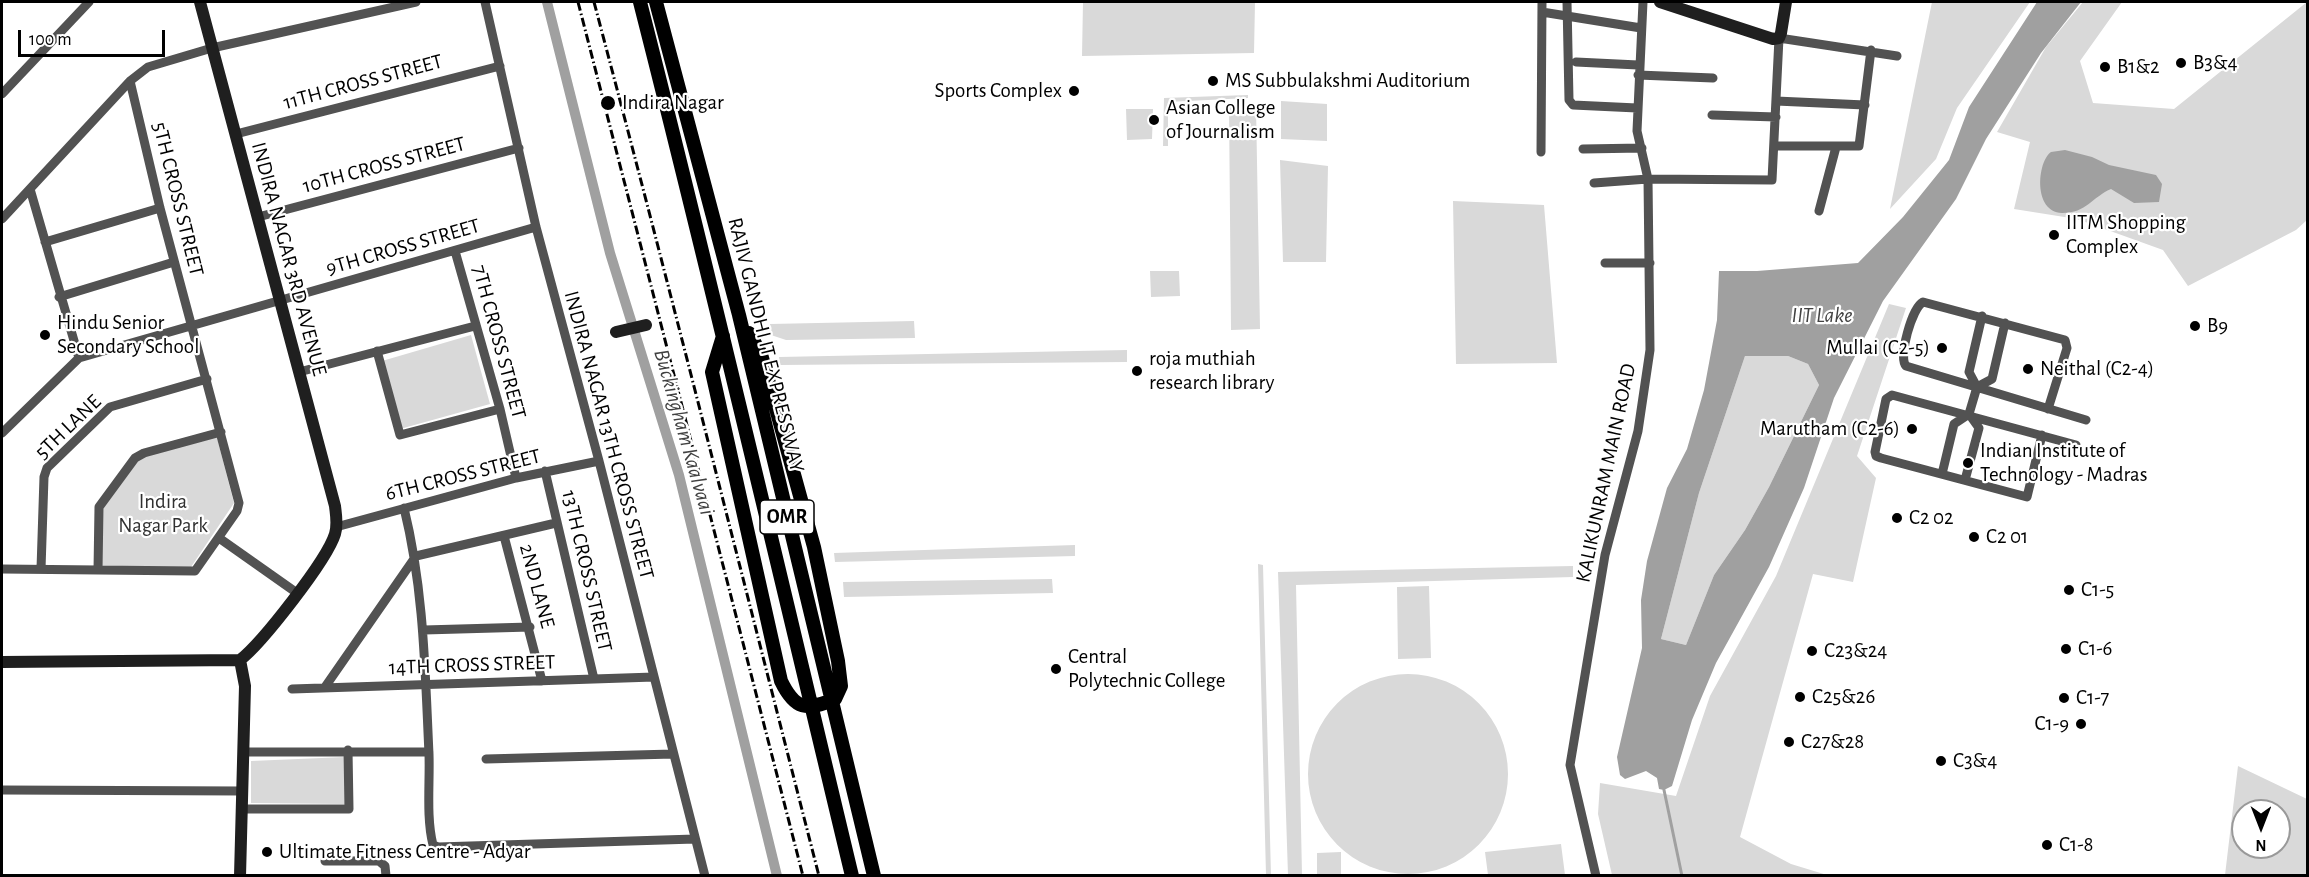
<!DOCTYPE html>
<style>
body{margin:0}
#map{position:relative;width:2309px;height:877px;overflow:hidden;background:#fff;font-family:"Alegreya Sans",sans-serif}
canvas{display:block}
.frame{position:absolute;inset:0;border:3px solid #000;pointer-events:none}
.north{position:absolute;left:2231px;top:799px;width:60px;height:60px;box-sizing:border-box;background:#fff;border:2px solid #999;border-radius:50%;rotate:180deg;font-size:16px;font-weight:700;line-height:24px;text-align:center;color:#000}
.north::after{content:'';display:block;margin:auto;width:21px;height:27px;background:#000;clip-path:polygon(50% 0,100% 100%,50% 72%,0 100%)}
.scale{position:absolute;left:18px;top:30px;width:147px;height:27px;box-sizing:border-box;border:3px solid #000;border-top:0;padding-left:8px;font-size:18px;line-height:21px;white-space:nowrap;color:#000;-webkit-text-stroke:4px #fff;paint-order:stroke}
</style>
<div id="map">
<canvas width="2309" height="877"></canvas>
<div class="frame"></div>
<div class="north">N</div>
<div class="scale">100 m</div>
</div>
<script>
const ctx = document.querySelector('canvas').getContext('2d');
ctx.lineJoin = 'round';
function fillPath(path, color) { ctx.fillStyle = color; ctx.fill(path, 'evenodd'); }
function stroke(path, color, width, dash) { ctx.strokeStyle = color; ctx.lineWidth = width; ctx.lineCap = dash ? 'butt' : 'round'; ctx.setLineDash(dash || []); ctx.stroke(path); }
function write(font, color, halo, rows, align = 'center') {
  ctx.font = font + ' "Alegreya Sans",sans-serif'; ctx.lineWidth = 4.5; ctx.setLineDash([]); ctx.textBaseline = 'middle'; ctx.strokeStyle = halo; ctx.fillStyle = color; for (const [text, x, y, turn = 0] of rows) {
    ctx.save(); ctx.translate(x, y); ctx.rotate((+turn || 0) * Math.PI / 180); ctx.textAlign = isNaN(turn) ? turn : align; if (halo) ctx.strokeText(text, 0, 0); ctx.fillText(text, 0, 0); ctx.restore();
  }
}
fillPath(new Path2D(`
 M1083,2H1255L1254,53L1082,56Z
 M1932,2H2030L1957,108L1936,159L1890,209Z
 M2083,2H2122L2080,61L2093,103L2174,109L2307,2V220L2296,230L2188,286L2163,250L2077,219L2014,209L2030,142L1997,132L2046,47Z
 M1248,95V98L1168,102V146H1163L1164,98Z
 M1281,101L1327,104V141L1281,139Z
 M1229,106H1256L1260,329L1231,330Z
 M1126,109H1153L1152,139L1127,140Z
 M1280,160L1328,166L1326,262H1283Z
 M1453,201L1544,205L1557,363L1456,364Z
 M1150,271H1179L1180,296L1151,297Z
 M1889,304L1906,308L1857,456L1876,478L1853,582L1813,574L1740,837L1791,864L1827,875H1612L1598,814L1600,783L1676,796L1710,696L1776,576Z
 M914,321L915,338L786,340L771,335L770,324Z
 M471,335L490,404L400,429L382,361Z
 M1127,350V362L780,365L779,357Z
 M1745,356H1788L1808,364L1819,385L1769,487L1745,530L1714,575L1686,645L1661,639L1699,493Z
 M216,434L234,503L191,567L100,569V508L139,456Z
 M1075,545V556L835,562L834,553Z
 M1258,564L1263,565L1271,876L1266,875Z
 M1573,566V577L1296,585L1302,875H1288L1278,572Z
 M1052,579L1053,593L844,597L843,582Z
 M1429,586L1431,658L1398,659L1397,587Z
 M1308 774a100 100 0 1 1 200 0a100 100 0 1 1-200 0Z
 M345,757V804L251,803V761Z
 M2238,766L2307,799V875H2225ZM2243,811H2279V847H2243Z
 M1561,844L1565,875H1488L1485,852Z
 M1341,852V875H1317V853Z`), '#d9d9d9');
fillPath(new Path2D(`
 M2037,2H2081L2041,53L1986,139L1956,199L1883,301L1834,398L1804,488L1769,567L1716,663L1692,720L1672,786L1664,790L1659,789L1657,778L1646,771L1625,779L1620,775L1617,757L1642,648L1641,600L1647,561L1667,488L1687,449L1704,390L1717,320L1719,271H1757L1858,263L1903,217L1949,160L1969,107ZM1745,356H1788L1808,364L1819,385L1769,487L1745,530L1714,575L1686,645L1661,639L1699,493Z
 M2065,150L2092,157L2109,165L2156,175L2162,184L2159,202L2134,203L2111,189C2092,197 2087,213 2062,213C2033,212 2037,162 2051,152Z`), '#a0a0a0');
stroke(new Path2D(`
 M1664,790L1682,876`), '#a0a0a0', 3);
stroke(new Path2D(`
 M547,2L610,253L679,475L777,876`), '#a0a0a0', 10);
stroke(new Path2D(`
 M485,2L536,227L599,461L705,876
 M1567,2L1569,100L1573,105L1637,108
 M1542,12L1641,28
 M1576,62L1638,65
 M1638,75L1713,78
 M2,94L89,2
 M1776,101L1865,105
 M1712,115L1776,117
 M236,134L500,66
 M1774,146H1859L1871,50
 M1583,149L1642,148
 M1541,152L1542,2
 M1594,183L1648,179L1772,180L1779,38L1897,56
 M30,189L79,358
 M1819,211L1836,147
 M258,217L519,148
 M2,219L130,81L148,67L212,48L416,2
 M45,242L160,208
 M455,251L500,409L516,478
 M1605,263H1650
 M59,297L174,262
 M377,351L400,435L500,409
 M299,372L475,326
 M1977,387L1992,379L2005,323
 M2048,409L2067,348L2065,340L1923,302C1912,308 1898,357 1906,366L2086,420
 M2,433L79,358L536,227
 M2042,435L2027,497L1881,458L1876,456L1875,452L1886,399L1892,395L2076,445
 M545,471L594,679
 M1942,474L1954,424L1969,414L1977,387L1969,372L1982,316
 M1965,480L1979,428L1969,414
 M404,508C424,589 425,671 429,754C430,783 426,817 433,845L438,847L695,839
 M336,527L516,478L599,461
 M504,536L542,681
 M219,538L297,593
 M2,569L195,571L237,511L239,503L160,208L130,81
 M41,569L44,477L47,468L110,407L207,379
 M98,570L99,507L135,458L144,453L221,432
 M424,630L530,627
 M325,687L416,556L556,523
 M292,689L654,677
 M244,752H429
 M486,759L673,754
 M2,790L242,791
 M242,809H349L348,750
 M325,861H379L385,866L386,876
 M1596,876L1570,765L1605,555L1638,431L1650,350L1648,179L1637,131L1643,2`), '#525252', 9);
stroke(new Path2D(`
 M1660,2L1773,39L1779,38L1781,33L1786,2
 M616,332L646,325
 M2,662L240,660C262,643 327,560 335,534C338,524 336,515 335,506L200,2
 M240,876L245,686L240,660`), '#1f1f1f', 12);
stroke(new Path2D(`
 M640,2C714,292 782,584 852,876
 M656,2L739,315L874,876
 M723,336L712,372L781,681C795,710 806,711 835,699L841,686L838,661L814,547L761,354L749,333`), '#000', 14);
stroke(new Path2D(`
 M578,2L803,876
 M594,2C671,292 744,584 819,876`), '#000', 3, [9, 3, 1.5, 3]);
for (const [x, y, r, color] of [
 [2181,63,6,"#000"],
 [2105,67,6,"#000"],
 [1213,81,6,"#000"],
 [1074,91,6,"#000"],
 [608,103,8,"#000"],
 [1154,120,6,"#000"],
 [2054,235,6,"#000"],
 [2195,326,6,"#000"],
 [45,335,6,"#000"],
 [1942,348,6,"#000"],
 [2028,369,6,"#000"],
 [1137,371,6,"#000"],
 [1912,429,6,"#000"],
 [1968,463,6,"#000"],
 [1897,518,6,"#000"],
 [1974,537,6,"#000"],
 [2069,590,6,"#000"],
 [2066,649,6,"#000"],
 [1812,651,6,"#000"],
 [1056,669,6,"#000"],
 [1800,697,6,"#000"],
 [2064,698,6,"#000"],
 [2081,724,6,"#000"],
 [1789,742,6,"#000"],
 [1941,761,6,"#000"],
 [2047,845,6,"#000"],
 [267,852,6,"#000"]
]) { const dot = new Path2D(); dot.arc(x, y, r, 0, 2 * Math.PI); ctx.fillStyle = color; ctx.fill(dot); stroke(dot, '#fff', 2); }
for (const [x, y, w] of [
 [787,517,54]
]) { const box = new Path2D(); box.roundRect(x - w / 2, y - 17, w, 34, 4.5); ctx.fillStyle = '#fff'; ctx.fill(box); stroke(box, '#000', 1.5); }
write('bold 20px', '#000', null, [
 ["OMR",787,517]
]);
write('21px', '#000', '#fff', [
 ["B3&4",2193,63],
 ["B1&2",2117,67],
 ["MS Subbulakshmi Auditorium",1225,81],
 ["Sports Complex",1062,91,"right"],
 ["Indira Nagar",622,103],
 ["Asian College",1166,108],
 ["of Journalism",1166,132],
 ["IITM Shopping",2066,223],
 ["Complex",2066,247],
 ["Hindu Senior",57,323],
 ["Secondary School",57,347],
 ["B9",2207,326],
 ["Mullai (C2-5)",1930,348,"right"],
 ["roja muthiah",1149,359],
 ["research library",1149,383],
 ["Neithal (C2-4)",2040,369],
 ["Marutham (C2-6)",1900,429,"right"],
 ["Indian Institute of",1980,451],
 ["Technology - Madras",1980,475],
 ["C2 02",1909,518],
 ["C2 01",1986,537],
 ["C1-5",2081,590],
 ["C1-6",2078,649],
 ["C23&24",1824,651],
 ["Central",1068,657],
 ["Polytechnic College",1068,681],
 ["C25&26",1812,697],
 ["C1-7",2076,698],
 ["C1-9",2069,724,"right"],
 ["C27&28",1801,742],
 ["C3&4",1953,761],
 ["C1-8",2059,845],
 ["Ultimate Fitness Centre - Adyar",279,852]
], 'left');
write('21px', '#000', '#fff', [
 ["11TH CROSS STREET",363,82,-15],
 ["10TH CROSS STREET",384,165,-15],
 ["5TH CROSS STREET",178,199,76],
 ["9TH CROSS STREET",403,247,-16],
 ["INDIRA NAGAR 3RD AVENUE",289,259,75],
 ["7TH CROSS STREET",499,342,75],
 ["RAJIV GANDHI IT EXPRESSWAY",766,345,76],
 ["5TH LANE",68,427,-44],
 ["INDIRA NAGAR 13TH CROSS STREET",609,435,75],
 ["KALIKUNRAM MAIN ROAD",1606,473,-78],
 ["6TH CROSS STREET",463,475,-14],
 ["13TH CROSS STREET",587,571,77],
 ["2ND LANE",537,586,75],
 ["14TH CROSS STREET",472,665,-2]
]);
write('21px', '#303030', '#fff', [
 ["Indira",163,502],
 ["Nagar Park",163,526]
]);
write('italic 22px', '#414141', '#fff', [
 ["IIT Lake",1822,315],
 ["Buckingham Kaalvaai",684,432,74]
]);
</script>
